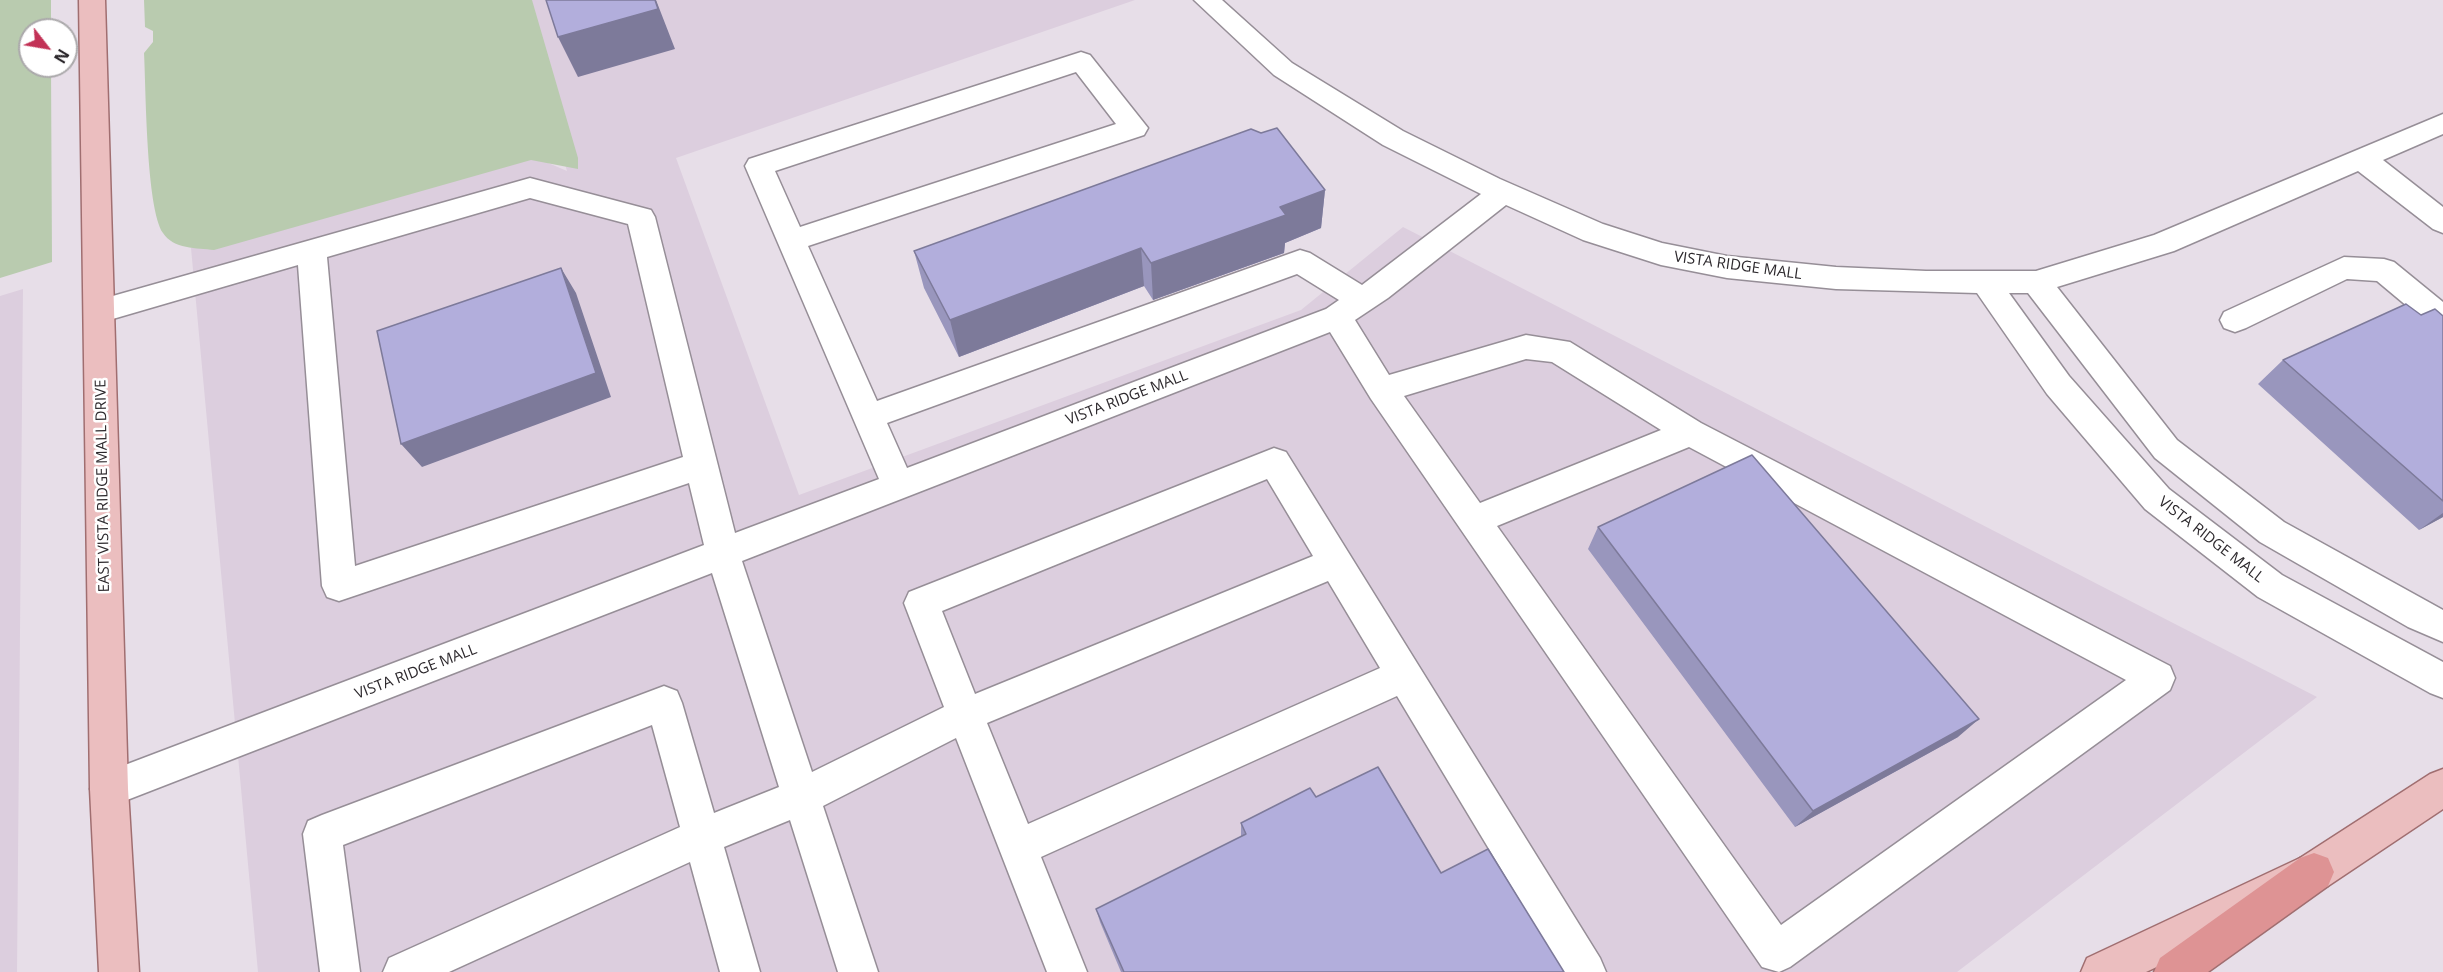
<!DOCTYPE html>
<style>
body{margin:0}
#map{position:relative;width:2443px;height:972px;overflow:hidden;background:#e7dee8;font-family:"Open Sans",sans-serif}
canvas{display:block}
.north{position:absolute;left:18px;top:18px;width:60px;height:60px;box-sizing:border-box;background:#fff;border:2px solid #aba9ab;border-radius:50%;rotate:121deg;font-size:16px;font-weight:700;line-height:24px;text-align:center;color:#2d292d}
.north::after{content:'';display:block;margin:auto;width:21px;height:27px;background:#c23256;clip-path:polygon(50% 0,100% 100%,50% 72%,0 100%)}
</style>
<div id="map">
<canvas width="2443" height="972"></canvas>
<div class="north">N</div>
</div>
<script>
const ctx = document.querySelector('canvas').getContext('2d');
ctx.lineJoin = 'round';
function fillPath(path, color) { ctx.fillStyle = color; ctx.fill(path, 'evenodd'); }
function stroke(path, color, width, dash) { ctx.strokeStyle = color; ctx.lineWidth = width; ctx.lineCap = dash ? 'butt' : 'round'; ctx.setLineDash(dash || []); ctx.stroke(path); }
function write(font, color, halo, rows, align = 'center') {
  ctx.font = font + ' "Open Sans",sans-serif'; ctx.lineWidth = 5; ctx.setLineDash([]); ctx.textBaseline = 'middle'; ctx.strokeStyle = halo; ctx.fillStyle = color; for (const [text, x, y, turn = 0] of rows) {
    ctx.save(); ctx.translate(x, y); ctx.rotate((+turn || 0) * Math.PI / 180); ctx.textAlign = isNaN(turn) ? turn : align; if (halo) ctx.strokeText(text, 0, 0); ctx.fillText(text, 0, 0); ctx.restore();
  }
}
fillPath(new Path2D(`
 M519,0H1135L676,158L799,495L1301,310L1403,227L2317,697L1957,972H258L191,248L532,156L567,171Z
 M23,289L17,972H0V296Z`), '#dccede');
fillPath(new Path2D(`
 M0,0H51V30H30V66H51L52,262L0,278Z
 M144,0H532L578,158V169L531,160L214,250C197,248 173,249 163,233C146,208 146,88 144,53L153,42V31L145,27Z`), '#b9cbaf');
const minor = new Path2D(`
 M1194,0H1222L1292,63L1403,131L1500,179L1603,224L1662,243L1727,256L1836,267L1926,271H2036L2154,235L2443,114V134L2383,160L2443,207V233L2433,229L2358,171L2174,251L2057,287L2177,440L2284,522L2443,610V642L2408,627L2260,542L2155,458L2028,293H2009L2069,376L2169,489L2282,575L2443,662V698L2430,693L2258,597L2145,509L2047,394L1977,293L1836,289L1727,278L1661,265L1583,240L1506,205L1388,298L1355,320L1389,375L1526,335L1570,342L1701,423L2170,666L2175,678L2170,690L1790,967L1779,972L1762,967L1371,399L1330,332L742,561L812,772L944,707L904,603L909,592L1274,448L1286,452L1600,958L1606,972H1563L1397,696L1041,857L1087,972H1047L956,738L823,806L878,972H838L790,820L724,847L760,972H720L690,862L449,972H383L389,958L680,827L652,725L343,845L360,972H320L303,834L308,821L322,815L664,686L677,691L682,703L714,813L779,787L712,573L109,807L96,802L90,789L96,776L704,545L689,483L339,601L327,597L322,586L298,265L99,323L88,319L84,311L88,303L530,178L651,210L655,217L735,533L879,479L745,166L749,159L1081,52L1090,55L1148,128L1144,135L808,246L877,401L1300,250L1310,253L1362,285L1481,194L1383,145L1274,75ZM1076,72L1116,124L800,227L775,171ZM530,198L628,224L683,457L355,566L327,257ZM1297,274L1339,300L1326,309L907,468L887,423ZM1526,359L1552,362L1661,430L1480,503L1404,396ZM1689,447L2126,680L1781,925L1497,526ZM1267,479L1313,556L975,694L942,611ZM1328,581L1380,668L1028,824L987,723Z
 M2344,257L2384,259L2394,262L2443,302V331L2432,327L2377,281L2347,279L2246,328L2235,332L2224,328L2220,320L2224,312Z`);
const major = new Path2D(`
 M79,0H105L128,789L139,972H99L90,789Z
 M2443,769V809L2328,886L2146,972H2081L2087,958L2300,858L2430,774Z`);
const highway = new Path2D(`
 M2314,853L2328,858L2334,872L2328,886L2208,972H2154L2160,958L2300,858Z`);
stroke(minor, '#968e97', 3);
stroke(major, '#a06e70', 3);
stroke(highway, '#a06e70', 3);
fillPath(minor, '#fff');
fillPath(major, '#ebbebf');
fillPath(highway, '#de9394');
fillPath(new Path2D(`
 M1325,190L1321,228L1285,243L1284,253L1153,300L1144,286L959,357L924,288L914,251Z
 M2421,315L2443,316V517L2419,530L2258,384L2283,360Z
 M1598,527L1958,737L1795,827L1588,549Z
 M1316,797L1441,873L1564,972H1121L1100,922L1096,909L1241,837V823Z`), '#9996bd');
fillPath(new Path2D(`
 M655,0H656L675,49L578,77L558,37Z
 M1325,190L1321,228L1285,243L1284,253L1153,300L1151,263L1280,207Z
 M1141,248L1144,286L959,357L950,320Z
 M561,268L576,293L611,397L422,467L401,444Z
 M2443,513V517L2419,530Z
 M1979,719L1958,737L1795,827L1813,811Z`), '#7d7a9a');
const building = new Path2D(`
 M546,0H655L658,9L558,37Z
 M1277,128L1325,190L1280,207L1286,215L1151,263L1141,248L950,320L914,251L1251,129L1261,133Z
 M561,268L596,373L401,444L377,331Z
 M2406,304L2421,315L2435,309L2443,316V501L2283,360Z
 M1752,455L1979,719L1813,811L1598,527Z
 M1378,767L1441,873L1488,849L1564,972H1124L1096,909L1246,834L1241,823L1310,788L1316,797Z`);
fillPath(building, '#b2aedc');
stroke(building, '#7d7a9a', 1.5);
write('15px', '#2d292d', '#fff', [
 ["VISTA RIDGE MALL",1738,266,8],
 ["VISTA RIDGE MALL",1127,398,-21],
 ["EAST VISTA RIDGE MALL DRIVE",103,486,-91],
 ["VISTA RIDGE MALL",2211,540,38],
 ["VISTA RIDGE MALL",416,672,-21]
]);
</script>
